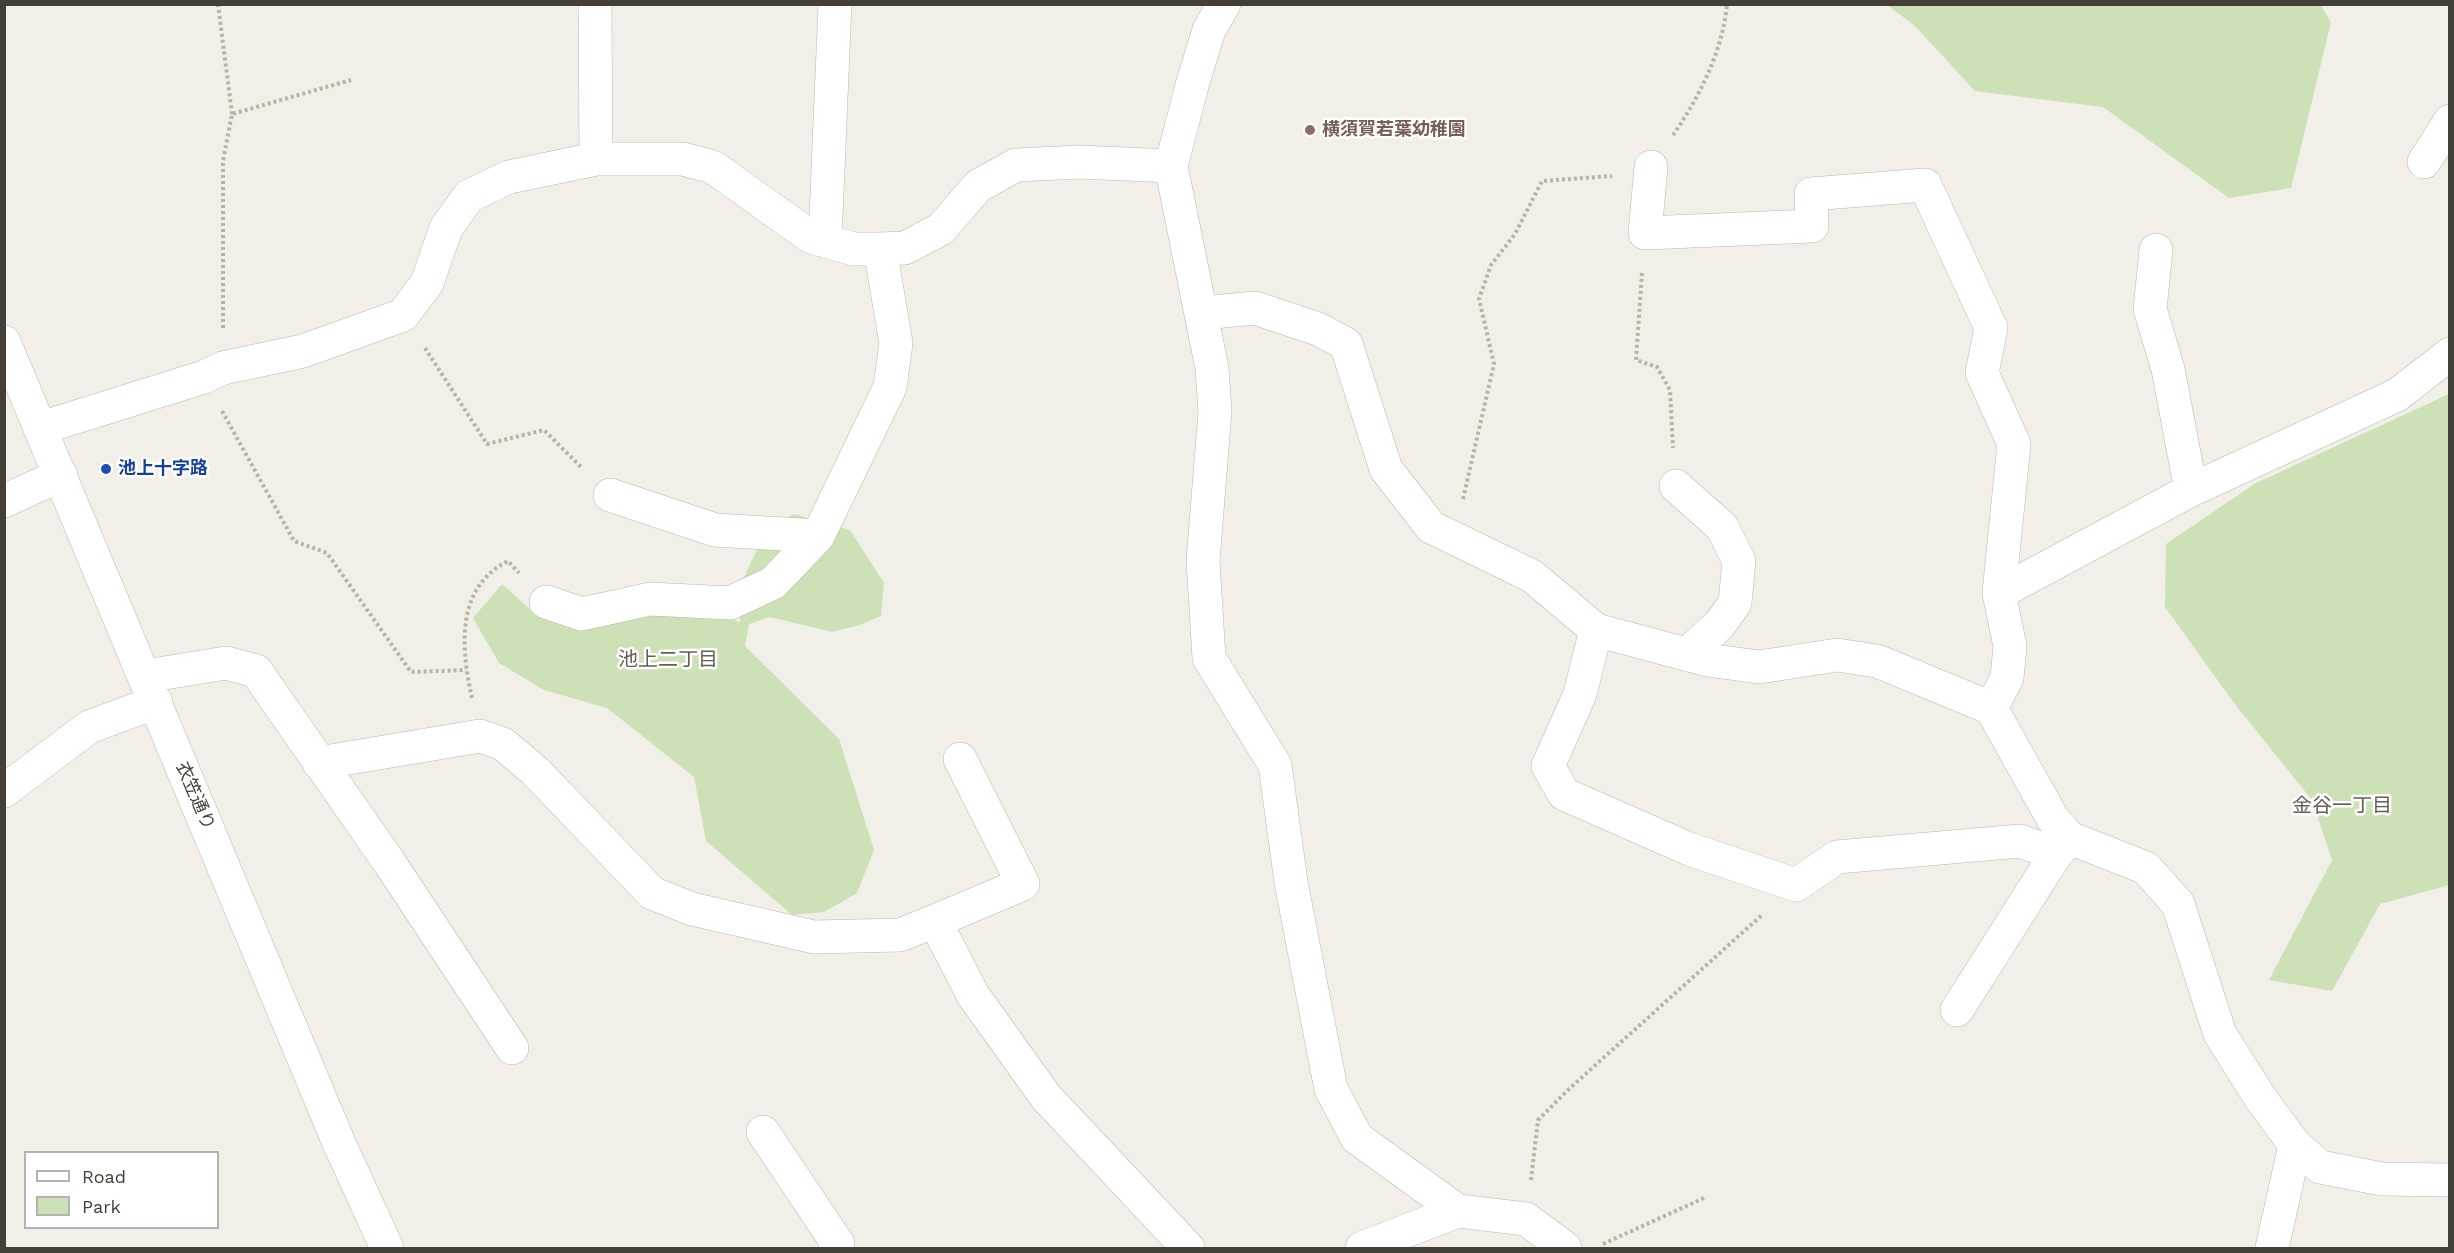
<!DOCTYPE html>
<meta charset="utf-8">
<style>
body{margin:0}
#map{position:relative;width:2454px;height:1253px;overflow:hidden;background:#f2efe8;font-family:"Work Sans",sans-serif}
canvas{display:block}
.frame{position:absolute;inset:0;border:6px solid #444037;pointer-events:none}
.legend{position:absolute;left:24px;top:1151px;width:195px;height:78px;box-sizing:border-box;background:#fff;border:2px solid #b4b3af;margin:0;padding:8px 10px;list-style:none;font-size:18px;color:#444037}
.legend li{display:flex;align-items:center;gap:12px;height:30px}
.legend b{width:30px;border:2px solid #b4b3af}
</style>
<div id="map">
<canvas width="2454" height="1253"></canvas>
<div class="frame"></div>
<ul class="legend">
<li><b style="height:8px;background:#fff"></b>Road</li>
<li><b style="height:16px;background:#cce1b5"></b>Park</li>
</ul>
</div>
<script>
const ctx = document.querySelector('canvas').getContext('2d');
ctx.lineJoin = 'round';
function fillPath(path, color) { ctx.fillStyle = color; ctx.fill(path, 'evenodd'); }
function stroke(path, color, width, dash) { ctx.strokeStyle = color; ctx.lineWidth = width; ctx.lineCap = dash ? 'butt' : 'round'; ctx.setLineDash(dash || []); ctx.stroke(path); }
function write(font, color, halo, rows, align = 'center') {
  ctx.font = font + ' "Work Sans","Noto Sans JP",sans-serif'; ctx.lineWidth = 5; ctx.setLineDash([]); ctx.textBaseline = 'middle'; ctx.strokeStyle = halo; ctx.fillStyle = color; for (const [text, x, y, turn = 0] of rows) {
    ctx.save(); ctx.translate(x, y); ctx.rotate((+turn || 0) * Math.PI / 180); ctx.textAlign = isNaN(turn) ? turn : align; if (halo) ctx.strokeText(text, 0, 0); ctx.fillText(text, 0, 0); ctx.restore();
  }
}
fillPath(new Path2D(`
 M2320,4L2331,22L2291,188L2229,198L2103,107L1975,91L1914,25L1887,5Z
 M2449,394V885L2380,904L2332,991L2269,980L2332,860L2312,800L2234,703L2165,607L2166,544L2256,483Z
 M794,514L850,530L884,583L881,616L860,625L832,632L770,617L749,624L745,646L839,739L874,850L857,893L824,912L792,915L706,841L694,777L607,708L544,690L499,663L473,618L502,584L535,614L716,610L740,623V586L766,530Z`), '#cce1b5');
const minor = new Path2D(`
 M595,4L596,159
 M1224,4L1209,30L1193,82L1171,166L1212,368L1215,411L1203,561L1209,658L1275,765L1291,882L1331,1089L1357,1138L1458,1211L1526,1219L1565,1248
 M2424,162L2450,121
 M1651,167L1645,233L1812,226L1811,194L1925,185L1991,328L1982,373L2014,444L1999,593L2010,646L2007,678L1991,708
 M825,241L835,4
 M2156,250L2150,309L2168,369L2191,490
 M1203,313L1255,308L1318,329L1346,344L1386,469L1431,527L1532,576L1596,630L1708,660L1759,667L1837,655L1877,661L1991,708L2053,819L2070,838L2146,868L2178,904L2220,1034L2261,1099L2295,1145L2320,1167L2382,1179L2450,1180
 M4,342L339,1143L387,1248
 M41,428L204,377L223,368L303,351L403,315L427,283L446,228L469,196L509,177L596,159H683L713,167L811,237L854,249H880L905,248L941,229L978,186L1016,165L1079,162L1171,166
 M1676,486L1722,527L1739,561L1735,603L1720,624L1687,654
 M610,495L715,530L818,536
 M4,501L61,475
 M1999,593L2191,490L2397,395L2450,354
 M546,602L582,614L650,599L730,603L773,583L818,536L890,387L896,343L880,249
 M1596,630L1580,694L1548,766L1564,794L1689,849L1796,885L1837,857L2020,841L2056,854
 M146,676L226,663L256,671L389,862L512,1048
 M960,759L1023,884L935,921L973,995L1046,1097L1188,1248
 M319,763L480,736L503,744L535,771L652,893L692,909L814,937L900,935L935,921
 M4,791L89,727L156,702
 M1957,1010L2056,854L2070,839
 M763,1132L838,1244L835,1248
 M1362,1248L1458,1211
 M2272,1248L2295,1145`);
stroke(minor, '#bcb7ac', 34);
stroke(new Path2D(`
 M218,4L232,114
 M1673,135C1699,98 1723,50 1727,4
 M1642,273L1636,360L1657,367L1670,390L1673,448
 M223,328V161L232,114L351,80
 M425,348L487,444L544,430L582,468
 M222,411L294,541L327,553L411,672L466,670
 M1463,499L1494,364L1479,299L1491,265L1515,234L1542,181L1612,176
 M472,698C461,648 455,588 508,561L519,573
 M1531,1180L1538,1120L1570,1088L1762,915
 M1603,1244L1704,1198`), '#bcb39f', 4, [3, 3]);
stroke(minor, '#fff', 33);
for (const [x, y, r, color] of [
 [1310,130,6,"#8d6e63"],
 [106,469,6,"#1a4fb4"]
]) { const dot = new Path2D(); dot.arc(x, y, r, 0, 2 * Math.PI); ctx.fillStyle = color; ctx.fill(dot); stroke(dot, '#fff', 2); }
write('bold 18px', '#785e54', '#fff', [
 ["横須賀若葉幼稚園",1322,130]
], 'left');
write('bold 18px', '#164399', '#fff', [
 ["池上十字路",118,469]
], 'left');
write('18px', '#444037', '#fff', [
 ["衣笠通り",195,796,67]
]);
write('20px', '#665e50', '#fff', [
 ["池上二丁目",668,660],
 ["金谷一丁目",2342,806]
]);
</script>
